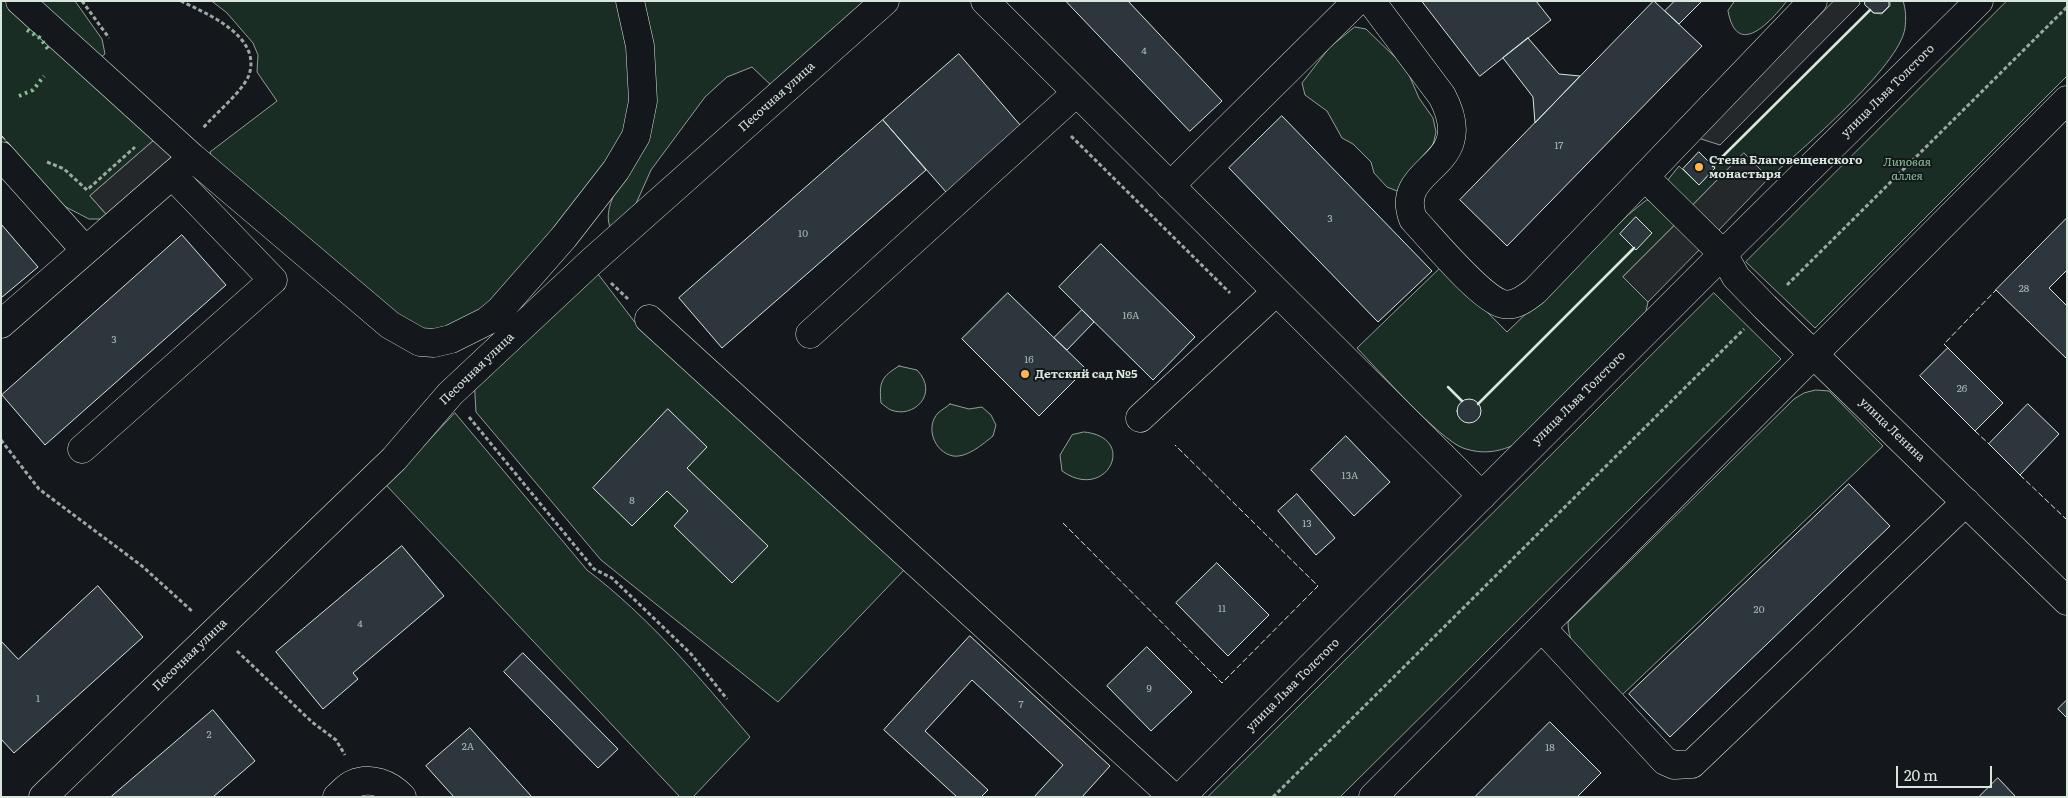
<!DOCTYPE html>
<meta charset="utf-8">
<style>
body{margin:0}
#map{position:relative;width:2068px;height:798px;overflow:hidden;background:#14181c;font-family:Literata,serif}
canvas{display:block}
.frame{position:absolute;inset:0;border:2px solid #d8e6dc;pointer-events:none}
.scale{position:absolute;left:1896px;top:766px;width:96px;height:22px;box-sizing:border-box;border:2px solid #d8e6dc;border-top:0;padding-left:6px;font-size:15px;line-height:18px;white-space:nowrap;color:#d8e6dc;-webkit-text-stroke:4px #14181c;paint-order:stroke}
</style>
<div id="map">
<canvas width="2068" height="798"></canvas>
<div class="frame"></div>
<div class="scale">20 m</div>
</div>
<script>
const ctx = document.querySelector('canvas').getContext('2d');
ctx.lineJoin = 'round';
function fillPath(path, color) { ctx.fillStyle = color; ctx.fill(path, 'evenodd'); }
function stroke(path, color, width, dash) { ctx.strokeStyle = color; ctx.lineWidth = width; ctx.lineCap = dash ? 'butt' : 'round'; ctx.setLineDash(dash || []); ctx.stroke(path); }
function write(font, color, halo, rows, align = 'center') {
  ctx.font = font + ' Literata,serif'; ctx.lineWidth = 4; ctx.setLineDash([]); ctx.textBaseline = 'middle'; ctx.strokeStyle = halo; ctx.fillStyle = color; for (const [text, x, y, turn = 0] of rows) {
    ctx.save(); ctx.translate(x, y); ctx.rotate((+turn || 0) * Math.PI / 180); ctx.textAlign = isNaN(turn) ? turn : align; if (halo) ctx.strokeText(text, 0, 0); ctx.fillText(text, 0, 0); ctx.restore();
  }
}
const green = new Path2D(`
 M1,1H10L159,136L90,196L106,214L100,219H89L64,206L1,136Z
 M34,1H75L102,39L105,54L100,58Z
 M212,1H621L635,92L624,140L495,303L444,333L412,328L213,161L210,152L277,101L257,72L258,55L253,43L227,13Z
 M641,1H865L828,34L774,88L752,67L727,77L705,97L651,170L630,217L612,232C603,214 612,199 620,182Z
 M1735,1H1787C1771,21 1737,60 1728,11Z
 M1890,1H1903C1906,9 1906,20 1905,28C1900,66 1800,151 1769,178L1744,154L1691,207L1667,181L1679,166L1699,185L1715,168L1714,166L1870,10L1873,13L1882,14L1890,6Z
 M2007,1H2067V76L1815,328L1746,262Z
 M1355,27L1366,29L1398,60L1409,75L1419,98L1433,118L1436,132L1433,145L1419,160L1407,185L1397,191L1387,187L1374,173L1371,162L1353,144L1342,138L1327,111L1305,95L1302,83L1329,48Z
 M1647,200L1654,203L1676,224L1623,277L1648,302L1646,311L1518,443C1500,452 1483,455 1463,448C1439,439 1378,370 1357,348L1442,266L1507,332L1628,215Z
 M598,274L637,325L904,570L778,702L601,560L476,412L474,378Z
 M1714,293L1781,359L1340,797H1208Z
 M899,366L917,370C940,394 913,419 891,410C888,409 884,405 881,403C879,382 881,377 899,366Z
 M1816,390L1829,391L1883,446L1621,696C1598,675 1568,655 1568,622L1794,399L1804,393Z
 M950,404L969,409L982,407L991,415L996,425L993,436C983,444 967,458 953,456C934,452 925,427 938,413C941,410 947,407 950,404Z
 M455,413L587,570C649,617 700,678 750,737L693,797H680L387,486Z
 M1084,432C1139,437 1107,503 1062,471L1060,455L1072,435Z`);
fillPath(green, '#1a2d24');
stroke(green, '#939e99', 1);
const parking = new Path2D(`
 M1834,1H1859L1860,4L1720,145L1698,138Z
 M159,136L175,154L106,214L90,196Z
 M1744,153L1769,178L1717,232L1691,207Z
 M1676,224L1701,248L1648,302L1623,277Z`);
fillPath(parking, '#24282b');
stroke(parking, '#939e99', 1);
const building = new Path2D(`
 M1066,1H1128L1222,101L1190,131Z
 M1422,1H1536L1551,20L1480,76Z
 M1654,1L1702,46L1507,246L1460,200Z
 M1675,1H1702L1679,24L1665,11Z
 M1865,1H1889V6L1882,13H1874L1865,5Z
 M1528,38L1559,74L1580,76L1535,123L1533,97L1503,58Z
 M959,54L1021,126L946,192L883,120Z
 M1282,116L1432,271L1378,322L1229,168Z
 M883,120L926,170L722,348L679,298Z
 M1699,152L1715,168L1699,185L1683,169Z
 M1636,217L1652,233L1636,250L1620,234Z
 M2067,218V270L2049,288L2067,306V359L1996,290Z
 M1,224L38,267L1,298Z
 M182,235L226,285L45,445L2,395Z
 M1101,244L1195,337L1153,380L1059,287Z
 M1008,293L1086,369L1039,416L962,339Z
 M1082,310L1094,322L1067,350L1054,338Z
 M1948,348L2003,403L1975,431L1920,376Z
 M1457 411a12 12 0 1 1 24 0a12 12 0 1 1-24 0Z
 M2028,404L2059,434L2020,475L1989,444Z
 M668,409L707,447L687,468L768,546L732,583L674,526L688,511L667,491L632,526L593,488Z
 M1346,436L1390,482L1354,516L1311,470Z
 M1849,484L1890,526L1670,737L1629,694Z
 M1297,494L1335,538L1316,555L1278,511Z
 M402,546L444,596L353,673L358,679L323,709L276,652Z
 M1217,563L1269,615L1228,656L1176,603Z
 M98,586L143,637L14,753L1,739V641L18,659Z
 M970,636L1110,766L1082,797H1034L1063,765L972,680L925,731L988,790L981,797H957L884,730Z
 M1147,647L1192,692L1151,731L1107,686Z
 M523,653L618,749L598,768L504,672Z
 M2067,700V718L2058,709Z
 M213,710L255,761L213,797H111Z
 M1550,722L1601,773L1577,797H1475Z
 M470,728L532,797H454L426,766Z
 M1998,778L2016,797H1979Z`);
fillPath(building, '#2c363c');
stroke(building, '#d8e6dc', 1);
const minor = new Path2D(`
 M20,1L192,157L390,325L420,342L434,343L451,339L487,321L500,310L564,237L616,170L636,136L643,101L640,46L630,1
 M985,1L1482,496
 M1371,1L1442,96C1481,170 1392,164 1413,219C1431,238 1480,298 1503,304C1515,307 1526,298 1535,291L1813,1
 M1,156L85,250
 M1645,177L1723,254L1736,277L1765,307L2067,601
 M1170,186L1357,1
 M649,319L1173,797
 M1,324L185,164
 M810,334L1076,93
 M1140,418L1276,292
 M82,449L273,280L172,175
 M1542,628L1665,761L1674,765L1692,764L1966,502
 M43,797L394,459L450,394L591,262L885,1
 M337,797C342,793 347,786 353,784C370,776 390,784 402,797
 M1181,797L1723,254L1979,1
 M1373,797L2067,100`);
stroke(minor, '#d8e6dc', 29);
stroke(new Path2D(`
 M82,1L109,38
 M181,1C207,14 262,36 249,75C243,91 215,114 203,128
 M1071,136L1230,293
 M47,162L64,169L87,190L135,147
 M611,283L628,299
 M1787,285L2067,7
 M469,417L594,569L612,578L691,654L727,699
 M1,440L39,489L142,566L193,612
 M237,651L312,722L336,740L345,755
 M1273,797L1744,329`), '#9da8a2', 3, [4, 2.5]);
stroke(minor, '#14181c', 28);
stroke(new Path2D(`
 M27,30L40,38L48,49
 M19,96L33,90L44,76`), '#8ac095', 4, [2.5, 4]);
stroke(new Path2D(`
 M1,135L11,146
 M1948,348L1944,344L1996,290
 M1975,431L1989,444
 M2020,475L2067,520
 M1063,523L1222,683L1318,586L1175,445`), '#d8e6dc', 1, [6, 2.5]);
stroke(new Path2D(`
 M1713,166L1870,10
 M1448,387L1462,401
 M1478,404L1634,248`), '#d8e6dc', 2.5);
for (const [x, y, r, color] of [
 [1699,167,5,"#ffb74d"],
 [1025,374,5,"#ffb74d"]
]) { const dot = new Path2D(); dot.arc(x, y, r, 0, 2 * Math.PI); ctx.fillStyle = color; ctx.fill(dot); stroke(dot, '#14181c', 2); }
write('10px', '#adbab4', null, [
 ["4",1144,51],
 ["17",1559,146],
 ["3",1330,219],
 ["10",803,234],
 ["28",2024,289],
 ["16А",1131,316],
 ["3",114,340],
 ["16",1029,360],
 ["26",1962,389],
 ["13А",1350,476],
 ["8",632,501],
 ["13",1307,524],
 ["11",1222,609],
 ["20",1759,610],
 ["4",360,624],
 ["9",1149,689],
 ["1",38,699],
 ["7",1021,705],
 ["2",209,735],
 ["2А",468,747],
 ["18",1550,748]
]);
write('12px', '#d8e6dc', '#14181c', [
 ["улица Льва Толстого",1888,91,-45],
 ["Песочная улица",777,97,-42],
 ["Песочная улица",477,369,-44],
 ["улица Льва Толстого",1579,398,-45],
 ["улица Ленина",1892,430,44],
 ["Песочная улица",190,655,-44],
 ["улица Льва Толстого",1293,685,-45]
]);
write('bold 12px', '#d8e6dc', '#14181c', [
 ["Стена Благовещенского",1709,160],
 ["монастыря",1709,174],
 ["Детский сад №5",1035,374]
], 'left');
write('italic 12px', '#8ac095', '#14181c', [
 ["Липовая",1907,162],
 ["аллея",1907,176]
]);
</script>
